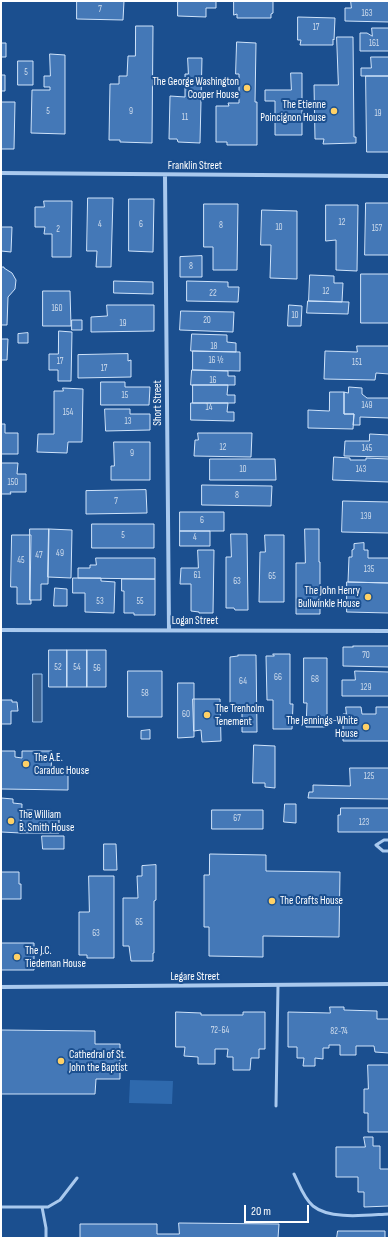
<!DOCTYPE html>
<meta charset="utf-8">
<style>
body{margin:0}
#map{position:relative;width:390px;height:1239px;overflow:hidden;background:#1b4f8f;font-family:"Sofia Sans Condensed",sans-serif}
canvas{display:block}
.frame{position:absolute;inset:0;border:2px solid #fff;pointer-events:none}
.scale{position:absolute;left:244px;top:1205px;width:65px;height:18px;box-sizing:border-box;border:2px solid #fff;border-top:0;padding-left:5px;font-size:12px;line-height:14px;white-space:nowrap;color:#fff;-webkit-text-stroke:3px #1b4f8f;paint-order:stroke}
</style>
<div id="map">
<canvas width="390" height="1239"></canvas>
<div class="frame"></div>
<div class="scale">20 m</div>
</div>
<script>
const ctx = document.querySelector('canvas').getContext('2d');
ctx.lineJoin = 'round';
function fillPath(path, color) { ctx.fillStyle = color; ctx.fill(path, 'evenodd'); }
function stroke(path, color, width, dash) { ctx.strokeStyle = color; ctx.lineWidth = width; ctx.lineCap = dash ? 'butt' : 'round'; ctx.setLineDash(dash || []); ctx.stroke(path); }
function write(font, color, halo, rows, align = 'center') {
  ctx.font = font + ' "Sofia Sans Condensed",sans-serif'; ctx.lineWidth = 4; ctx.setLineDash([]); ctx.textBaseline = 'middle'; ctx.strokeStyle = halo; ctx.fillStyle = color; for (const [text, x, y, turn = 0] of rows) {
    ctx.save(); ctx.translate(x, y); ctx.rotate((+turn || 0) * Math.PI / 180); ctx.textAlign = isNaN(turn) ? turn : align; if (halo) ctx.strokeText(text, 0, 0); ctx.fillText(text, 0, 0); ctx.restore();
  }
}
fillPath(new Path2D(`
 M130,1080L173,1081L172,1104L129,1103Z`), '#2e69ad');
const water = new Path2D(`
 M33,674H42V722H33Z`);
fillPath(water, '#3c6290');
stroke(water, '#9cc4f0', 1);
const building = new Path2D(`
 M77,1H124L123,20L77,19Z
 M178,1H216V8H206V17L178,16Z
 M234,1H273V13L271,14V18H237V14L234,15Z
 M351,1H389V22L345,21V8H351Z
 M298,17L335,18L334,40L333,39V45H300L301,40H298Z
 M136,26H153L152,143L120,142V140H109L110,84H119V76H127L128,56H135Z
 M372,28H389V51H360V33H367L372,36Z
 M337,37H353L354,137H356V143L323,144L324,139H315L314,85H338Z
 M237,42L256,43L255,102H257V145H227V142H216V106H229L228,103H239V74H236Z
 M1,43H6V57H1Z
 M50,54L65,55V134L31,133L32,90H50V87H44V76H50Z
 M371,57H389V76H361V68H371Z
 M188,58H202L200,143L178,142L177,139H169L170,96L185,97V74H188Z
 M18,61H33V85H18Z
 M291,73H302V135H275V101H265V90H291Z
 M1,75H5V91H1Z
 M366,76H389V152H367Z
 M1,102H15L14,149H1Z
 M88,198H113L111,267H96L97,251H87Z
 M129,199H154L153,252L129,251Z
 M44,201H72L71,257H52V234H44L45,227H35V207H44Z
 M366,203H389V255H365Z
 M204,204H238L237,270H213V247H204Z
 M326,205H358L357,271L336,270V240L326,241Z
 M262,210L297,211V279L270,278L271,245H261Z
 M1,227H12L11,252L1,251Z
 M202,256V277H180V257Z
 M1,267H4V268L12,273L16,280L15,289L8,297L7,325H1Z
 M361,274H389V323H361Z
 M310,275L334,276V283H343L342,302L309,301Z
 M114,281L153,282V294L114,293Z
 M187,281L228,282V287H239L238,302L187,301Z
 M43,291H70L71,326H43Z
 M308,301L349,302L348,314L307,313Z
 M107,305H154V331L91,332V317L107,316Z
 M289,305L302,306L301,326H288Z
 M181,311L234,312L233,332L180,330Z
 M72,320H82V330H72Z
 M59,331L72,332L71,381H58V370H49V354H58Z
 M28,333V343H18V334Z
 M192,334L227,335V342L236,343V352L191,351Z
 M1,339H8L7,360H1Z
 M357,346H389V374L376,373L375,380L324,379L325,351L357,352Z
 M193,351L240,352V371L193,370Z
 M128,354V361L131,360V377L78,378V355Z
 M192,370L228,371V376H235V385H191Z
 M101,382H125V387H150L149,405H101Z
 M193,385H228L227,395H235V403H193Z
 M349,387L362,388V394L367,398H389V418L360,417V425H353L354,414H344V392L348,393Z
 M63,388L83,389L82,442H68L67,453L37,452L38,434H54V391H63Z
 M330,392H344V414H354L353,429L308,428V410L329,411Z
 M191,403H228L227,412H234V421L191,420Z
 M105,409H130V414H150V430L106,431Z
 M1,424H5V433H18V454H1Z
 M198,433H252L251,457L194,456L195,440H198Z
 M370,434L389,435V457L344,456L345,441H369Z
 M114,442H150V480H111V466H114Z
 M334,457L350,458V460H366V458L389,459V482L333,480Z
 M210,459H275L276,480H210Z
 M1,463H18L17,474H26V492H10L11,494H1Z
 M202,485L272,486L271,506L202,505Z
 M146,490L147,513L86,514V491Z
 M343,501L389,502V533L342,532Z
 M180,512H224V531H180Z
 M92,524H154V548H92Z
 M30,529H49L48,584H41V600H30Z
 M49,529L72,530L71,578L48,577Z
 M305,529H319V562H320V614H296V563H305Z
 M180,531H210V546H180Z
 M231,534H247L248,610H235L234,608H226V557H231Z
 M12,535H31L30,600H31V604H17V587H11Z
 M265,535H284V602H259L260,552H265Z
 M364,543V550H368V558H389V583L348,582L349,557H352V550L354,549V544Z
 M198,550H214L213,613H199V612L191,611V584H180L181,568H198Z
 M96,558H155V579L78,578V568H90V565H96Z
 M73,578H101V581L115,582L114,613L85,612V593H73Z
 M122,579H155V615H134V613H124V591H122Z
 M347,582L389,583V613L347,612Z
 M55,588L67,589V606H54Z
 M353,646H389V667L343,666V647H353Z
 M49,650H67V687H49Z
 M67,650H87V687H67Z
 M87,650H106V687H87Z
 M273,654H290V704H293L292,729H273V700H267L266,656H274Z
 M238,655H256L257,732H242V707H230V657L238,656Z
 M304,658H327V727H306L307,703H304Z
 M128,671H162V717H128Z
 M355,671L389,672V696H342V680H355Z
 M178,683H194V737L178,738Z
 M193,699H220L221,741L202,742L201,730L194,731Z
 M1,700H12V702H17L18,711H11V724H1Z
 M346,707H361L362,714H376V707H389V741H343V714H346Z
 M150,730V739H141V731Z
 M254,745L275,746V788L265,787V783H253Z
 M1,751H15V757L22,758V751H52L51,771H68V790L1,789Z
 M350,768H389V799L308,798L309,792H313V785L350,786Z
 M1,798L13,799V803L22,804L21,833L1,832Z
 M285,804H296V823L284,822Z
 M341,808H389V832H338V815H340Z
 M21,810H43V818H51V812H58V818H59V833H21Z
 M212,810H263V829H212Z
 M42,836H64V849H43Z
 M104,844H116L117,870H104Z
 M210,854L266,855V871L340,872L339,937L263,936V957L209,956V927H204V875H209Z
 M156,865V900L154,901V953H153V961H131L129,946H123V898H138L137,876H142V866Z
 M1,872H19V884H21V899H1Z
 M89,876H114V958H87V955H79V912H89Z
 M1,934V943H34V970H1Z
 M330,1007H344V1010L377,1011V1019H389V1053L375,1052L374,1046H356V1055H340V1045H329V1048H323V1059L315,1058V1066H303L304,1058H297V1047H288V1012L330,1013Z
 M176,1012L201,1013V1015H243V1012H265V1049H259V1058H251L250,1070H233V1057H227L228,1049H215V1064H198V1057L184,1056L185,1047H176Z
 M1,1030L95,1031V1044H120V1079H96L95,1094H1Z
 M368,1065H389V1132H368V1113H364V1089H368Z
 M364,1137H373V1146H380V1169H389V1206L364,1207V1192H358V1177H336V1147H365Z
 M179,1223L279,1224L278,1238H80V1224H157V1234H179Z
 M338,1231H385V1238H337Z`);
fillPath(building, '#4478b7');
stroke(building, '#cfe3fa', 1);
stroke(new Path2D(`
 M389,840H384L376,845L383,851H389
 M276,1106L278,985
 M294,1174C299,1184 304,1199 313,1206C330,1220 367,1215 389,1214
 M1,1207H48L60,1200L77,1178
 M42,1207L46,1228V1238`), '#a9c9ee', 3);
stroke(new Path2D(`
 M1,173L389,176
 M165,175L169,630
 M1,630L389,631
 M1,987L389,984`), '#a9c9ee', 4);
for (const [x, y, r, color] of [
 [247,88,4,"#ffd166"],
 [334,111,4,"#ffd166"],
 [368,597,4,"#ffd166"],
 [207,715,4,"#ffd166"],
 [366,727,4,"#ffd166"],
 [26,764,4,"#ffd166"],
 [11,821,4,"#ffd166"],
 [272,901,4,"#ffd166"],
 [17,957,4,"#ffd166"],
 [61,1061,4,"#ffd166"]
]) { const dot = new Path2D(); dot.arc(x, y, r, 0, 2 * Math.PI); ctx.fillStyle = color; ctx.fill(dot); stroke(dot, '#1b4f8f', 1.5); }
write('9px', '#d0dded', null, [
 ["7",100,10],
 ["163",367,14],
 ["17",316,28],
 ["161",374,44],
 ["5",26,73],
 ["5",48,112],
 ["9",131,112],
 ["19",378,114],
 ["11",185,118],
 ["12",342,223],
 ["4",100,225],
 ["6",141,225],
 ["8",221,226],
 ["10",279,228],
 ["157",377,229],
 ["2",58,230],
 ["8",191,267],
 ["12",326,292],
 ["22",213,294],
 ["160",57,309],
 ["10",295,316],
 ["20",207,321],
 ["19",123,324],
 ["18",214,347],
 ["16 ½",216,361],
 ["17",60,362],
 ["151",357,363],
 ["17",104,369],
 ["16",213,381],
 ["15",125,396],
 ["149",367,406],
 ["14",209,408],
 ["154",68,413],
 ["13",128,422],
 ["12",223,448],
 ["145",367,449],
 ["9",132,454],
 ["10",243,470],
 ["143",361,470],
 ["150",13,483],
 ["8",237,496],
 ["7",116,502],
 ["139",366,517],
 ["6",202,521],
 ["5",123,536],
 ["4",195,538],
 ["49",60,554],
 ["47",39,556],
 ["45",21,561],
 ["135",369,570],
 ["61",197,576],
 ["65",272,577],
 ["63",237,582],
 ["53",100,602],
 ["55",140,602],
 ["70",366,656],
 ["52",58,668],
 ["54",77,668],
 ["56",97,669],
 ["66",278,678],
 ["68",315,680],
 ["64",243,682],
 ["129",366,688],
 ["58",145,694],
 ["60",186,715],
 ["125",369,777],
 ["67",237,819],
 ["123",364,823],
 ["65",139,923],
 ["63",96,934],
 ["72-64",220,1031],
 ["82-74",339,1032]
]);
write('11px', '#fff', '#1b4f8f', [
 ["The George Washington",239,82,"right"],
 ["Cooper House",239,95,"right"],
 ["The Etienne",326,105,"right"],
 ["Poincignon House",326,118,"right"],
 ["The John Henry",360,591,"right"],
 ["Bullwinkle House",360,604,"right"],
 ["The Trenholm",215,709],
 ["Tenement",215,722],
 ["The Jennings-White",358,721,"right"],
 ["House",358,734,"right"],
 ["The A.E.",34,758],
 ["Caraduc House",34,771],
 ["The William",19,815],
 ["B. Smith House",19,828],
 ["The Crafts House",280,901],
 ["The J.C.",25,951],
 ["Tiedeman House",25,964],
 ["Cathedral of St.",69,1055],
 ["John the Baptist",69,1068]
], 'left');
write('11px', '#fff', '#1b4f8f', [
 ["Franklin Street",195,166],
 ["Short Street",158,403,-90],
 ["Logan Street",195,621],
 ["Legare Street",195,977]
]);
</script>
